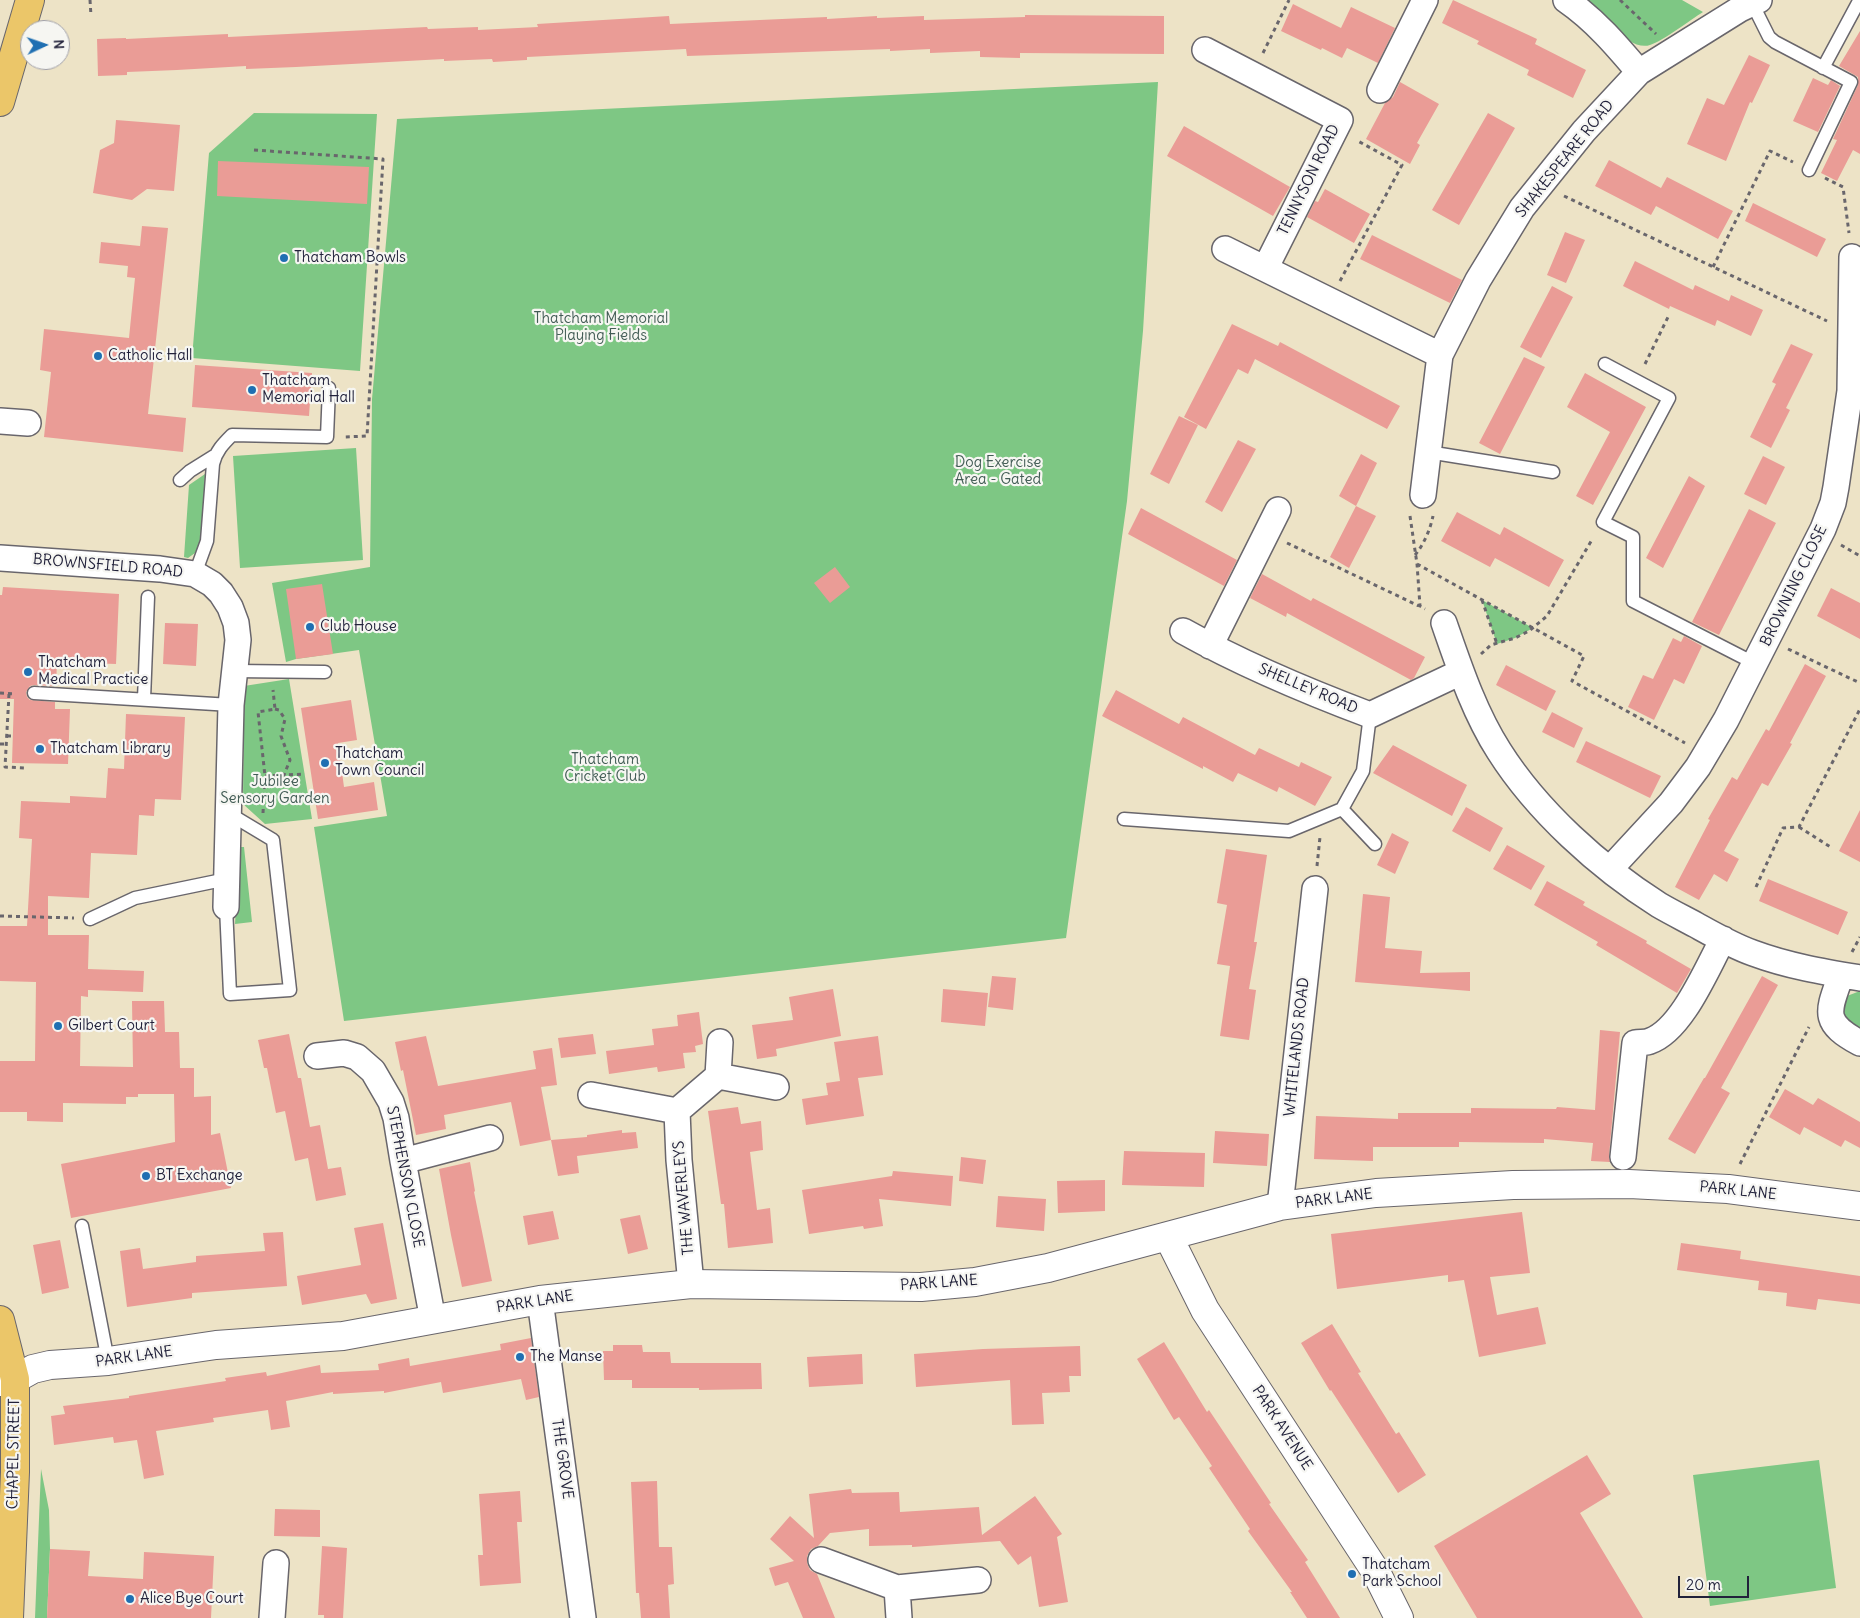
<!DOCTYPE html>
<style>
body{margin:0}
#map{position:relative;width:1860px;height:1618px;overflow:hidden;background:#ede3c6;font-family:Delius,sans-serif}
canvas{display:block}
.north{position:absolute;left:20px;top:20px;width:50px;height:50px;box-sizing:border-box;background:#f6f6f2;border:1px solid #a1a1a9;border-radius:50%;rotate:87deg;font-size:14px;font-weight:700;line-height:20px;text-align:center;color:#22223b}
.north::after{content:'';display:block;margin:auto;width:18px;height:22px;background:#1f6fb2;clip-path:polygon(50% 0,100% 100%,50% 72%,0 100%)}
.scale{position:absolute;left:1678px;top:1576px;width:71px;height:22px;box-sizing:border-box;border:2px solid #22223b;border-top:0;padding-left:6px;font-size:15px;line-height:18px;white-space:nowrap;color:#22223b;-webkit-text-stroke:4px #f6f6f2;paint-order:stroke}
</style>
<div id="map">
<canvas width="1860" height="1618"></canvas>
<div class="north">N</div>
<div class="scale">20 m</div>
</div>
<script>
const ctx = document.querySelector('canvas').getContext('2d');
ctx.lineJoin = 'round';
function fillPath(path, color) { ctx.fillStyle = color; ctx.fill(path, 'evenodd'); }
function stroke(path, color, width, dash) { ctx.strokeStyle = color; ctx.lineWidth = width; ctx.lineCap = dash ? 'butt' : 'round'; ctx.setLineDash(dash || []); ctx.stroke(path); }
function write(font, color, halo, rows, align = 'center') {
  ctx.font = font + ' Delius,sans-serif'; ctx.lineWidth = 4.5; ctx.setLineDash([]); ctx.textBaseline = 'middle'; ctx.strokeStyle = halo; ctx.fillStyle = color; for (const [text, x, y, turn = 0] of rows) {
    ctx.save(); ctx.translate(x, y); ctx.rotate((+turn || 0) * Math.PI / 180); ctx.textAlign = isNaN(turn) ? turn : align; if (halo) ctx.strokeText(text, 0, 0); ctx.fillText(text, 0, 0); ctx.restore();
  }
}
fillPath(new Path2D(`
 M1586,0H1682L1703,12C1690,20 1663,41 1650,45C1629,52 1600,14 1586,0Z
 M1158,82L1143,331L1127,501L1066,938L344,1021L314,827L387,816L359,650L296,659L286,662L272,583L370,567L372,399L397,119Z
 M254,113L377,114L360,371L192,358L209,153Z
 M356,448L363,560L240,568L233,456Z
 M205,474L202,541L195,553L188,558L184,557L189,485Z
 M1482,600L1533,628L1515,638L1497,644Z
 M289,679L312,819L265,824L243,804L244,686Z
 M239,847H244L252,922L235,924Z
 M1860,991V1033L1843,1021L1842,1005L1847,996Z
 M1819,1460L1836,1588L1710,1606L1693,1475Z
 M41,1469L49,1510L50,1549L47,1618H35Z`), '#7ec784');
fillPath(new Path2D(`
 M1453,0L1537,39L1535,44L1586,70L1573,98L1527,75L1529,70L1477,44L1479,41L1442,23Z
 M1293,4L1341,28L1351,7L1395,28L1378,63L1347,48L1342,58L1322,48L1321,50L1281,31Z
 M1025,15L1164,16V54L1020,53V58L980,57V51L930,53V49L890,51V49L687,56L686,49L527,57V60L493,62L492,59L444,61V59L296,67L246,69V66L177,70L127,72V75L98,76L97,39L126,38V39L228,34V37L427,27L428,29L478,27V30L538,27L537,24L669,16L670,24L827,17V19L877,16V18L924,16V20L1025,17Z
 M1860,31V154L1853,150L1837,181L1821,173L1837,140L1833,139L1858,85V77L1839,66Z
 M1749,55L1770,65L1752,103L1750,102L1726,161L1687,144L1707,98L1724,105Z
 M1813,78L1828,85L1831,80L1840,86L1818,132L1793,121Z
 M1400,82L1439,104L1417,143L1420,145L1410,164L1366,139L1385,103L1393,97Z
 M1488,113L1515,128L1459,225L1432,210Z
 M116,120L180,125L174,191L147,189L132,200L93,193L100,150L114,143Z
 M1184,126L1290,187L1273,216L1167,156Z
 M1609,160L1661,188L1667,177L1733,211L1718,239L1656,206L1651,215L1595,186Z
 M218,161L369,167L367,204L217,196Z
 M1325,189L1370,214L1354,243L1307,217L1315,201L1318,202Z
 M1753,203L1826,239L1817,257L1745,221Z
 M142,226L168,228L148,414L186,418L183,452L44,437L51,372L40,370L44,329L129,338L135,278L127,277L128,266L99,263L101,242L140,246Z
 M1565,232L1585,240L1566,283L1547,275Z
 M1372,235L1462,280L1450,303L1360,259Z
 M1635,261L1693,290L1695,285L1729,301L1731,295L1763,310L1751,336L1717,320L1715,326L1670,306L1669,309L1623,286Z
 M1552,286L1573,297L1541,358L1520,347Z
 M1232,324L1278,346L1280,342L1400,406L1387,429L1255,359L1248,374L1238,369L1206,429L1184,417Z
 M1791,344L1813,354L1786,408L1790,410L1771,448L1750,437L1776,384L1772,382Z
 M1524,357L1545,367L1500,454L1479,443Z
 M195,365L312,373L309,416L192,407Z
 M1585,373L1646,407L1593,505L1576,496L1610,432L1567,407Z
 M1179,416L1198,425L1169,484L1150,474Z
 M1238,440L1256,449L1222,512L1205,502Z
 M1361,454L1377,463L1356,506L1339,496Z
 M1763,456L1785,467L1766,505L1744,494Z
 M1689,476L1705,486L1663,568L1646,558Z
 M1356,506L1376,516L1349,568L1330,557Z
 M1141,508L1237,560L1224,586L1128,534Z
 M1749,509L1776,523L1719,635L1692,622Z
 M1457,512L1500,535L1504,527L1564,560L1549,587L1495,558L1490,567L1441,541Z
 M835,567L850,587L830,603L814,583Z
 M1262,574L1311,601L1313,598L1425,657L1414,678L1411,680L1287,613L1286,617L1250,598Z
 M322,584L333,654L296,659L286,589Z
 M3,587L119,594L116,664L57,662L56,686L34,685L30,686L26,692L27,697L30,700L55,702V709H70L68,764L12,763L14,699H0V595H2Z
 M1831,588L1860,603V639L1817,616Z
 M165,623L198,624L196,666L163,664Z
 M1684,636L1702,646L1684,684L1674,679L1654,720L1628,707L1643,675L1653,679L1673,638L1681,642Z
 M1805,664L1826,676L1790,743L1792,744L1768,786L1762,783L1724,851L1739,859L1727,882L1714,874L1699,900L1675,887L1710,820L1708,819L1732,777L1737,780L1766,729L1769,731Z
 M1506,665L1556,691L1546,711L1496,685Z
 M1116,690L1179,724L1183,717L1255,755L1259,748L1299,767L1301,762L1332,777L1315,806L1279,787L1277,792L1238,773L1233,782L1203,766V769L1102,716Z
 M351,700L357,740L338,743L344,787L374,782L378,810L318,819L301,708Z
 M1552,712L1583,728L1574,748L1542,732Z
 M126,714L185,717L181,800L155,799L154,816L139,815L137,855L91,853L89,898L48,896V935H89L88,969L144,971L143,992L88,990V997L81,996L80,1066L133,1067L132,1001H164L165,1032H179L180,1068H194V1097L211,1096V1135L220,1133L231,1188L71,1218L61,1164L175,1142L174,1094H138V1097H126V1104L63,1103V1122L27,1121V1112H0V1061H35L36,982L0,981V926H27L32,839L19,838L21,801L70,803V796L106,798L108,768L124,769Z
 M1586,741L1661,776L1650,798L1576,762Z
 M1393,745L1467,785L1452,816L1373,773Z
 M1466,807L1503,828L1490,852L1452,831Z
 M1860,810V862L1839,851Z
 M1392,833L1409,842L1395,874L1377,865Z
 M1507,845L1545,866L1531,890L1493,869Z
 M1226,849L1267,855L1254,942H1257L1249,989L1256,990L1249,1040L1220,1036L1230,966L1217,964L1227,905L1217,903Z
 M1768,879L1848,912L1838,935L1759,901Z
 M1547,881L1585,902L1583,905L1647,941L1646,943L1691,969L1677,993L1596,945L1598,942L1534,905Z
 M1363,894L1390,897L1385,948L1422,951L1420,973L1470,972V991L1355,982Z
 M992,976L1016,978L1013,1010L988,1007Z
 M1762,976L1778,985L1721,1088L1730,1093L1695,1154L1668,1139L1704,1078H1705Z
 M833,989L841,1036L776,1049L777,1056L757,1059L752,1025L793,1020L789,997Z
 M943,989L988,993L985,1026L941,1022Z
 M699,1012L703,1044L695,1046L696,1052L683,1053L685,1068L658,1072L657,1067L609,1074L606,1051L654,1045L652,1029L678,1026L677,1015Z
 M1600,1030L1620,1032L1609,1156L1610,1162L1591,1161L1593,1143L1544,1139V1143L1459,1142V1147H1373V1161L1314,1159L1316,1116L1398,1119V1113H1471V1108L1556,1109L1557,1107L1595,1110Z
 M289,1034L298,1078H301L310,1127L320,1125L328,1169L341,1167L346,1195L316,1201L308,1158L295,1161L285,1111L276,1113L267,1068H264L258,1040Z
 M593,1034L596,1054L561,1058L558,1038Z
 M426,1036L438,1086L536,1069L533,1051L552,1048L557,1085L541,1087L551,1140L520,1146L511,1102L444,1115L446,1129L416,1135L403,1070L401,1071L395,1042Z
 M878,1036L883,1075L858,1078L864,1116L806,1125L802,1099L828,1095L826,1083L840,1081L834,1042Z
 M1785,1089L1813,1105L1818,1098L1860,1122V1148L1845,1140L1841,1147L1804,1127L1800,1135L1769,1117Z
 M738,1107L741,1124L761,1121L763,1150L750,1152L757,1210L770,1208L773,1243L728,1248L724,1204H721L708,1111Z
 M622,1130V1133L636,1132L638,1148L577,1156L579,1173L558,1176L551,1140L587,1137V1135Z
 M1215,1131L1269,1134L1267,1166L1213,1163Z
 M1124,1151L1205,1153L1204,1187L1122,1185Z
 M961,1157L986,1160L983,1184L959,1181Z
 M470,1162L475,1191L474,1192L492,1281L462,1287L451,1235L439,1169Z
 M893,1171L953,1176L951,1206L879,1199L883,1226L864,1229L863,1226L809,1234L802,1190L892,1176Z
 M1105,1180V1211L1058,1213L1057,1181Z
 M998,1196L1046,1199L1044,1231L996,1227Z
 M553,1211L559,1239L528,1245L523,1216Z
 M1522,1212L1530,1273L1490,1277L1497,1315L1538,1307L1546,1344L1479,1357L1464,1280L1448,1282V1275L1337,1289L1331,1234Z
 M640,1215L648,1249L628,1254L620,1219Z
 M383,1223L397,1299L371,1304L366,1294L302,1305L297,1276L361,1265L354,1228Z
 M283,1232L287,1286L192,1293V1298L127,1307L120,1251L140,1248L143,1269L196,1262V1256L265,1251L263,1233Z
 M60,1240L69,1288L42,1294L33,1245Z
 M1681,1243L1741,1251L1740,1259L1860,1276V1304L1818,1299L1816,1310L1786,1306L1787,1293L1758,1290L1759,1281L1677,1270Z
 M1332,1324L1361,1372L1358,1373L1396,1434L1399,1432L1426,1475L1398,1493L1331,1390L1330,1391L1301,1343Z
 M531,1338L539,1397L526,1400L521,1379L443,1393L441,1382L384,1393V1391L333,1394V1392L286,1401L290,1427L271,1430L268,1410L213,1418L214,1422L156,1431L164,1475L144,1479L137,1440L114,1443L113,1437L54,1445L51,1416L65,1414L63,1406L129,1398V1396L226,1381L225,1378L266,1372L267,1376L320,1365L321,1373L379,1370L378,1364L409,1358L410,1366L501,1350L500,1344Z
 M1164,1342L1207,1412L1209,1410L1271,1503L1269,1504L1308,1560L1305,1562L1340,1618H1307L1290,1592H1292L1248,1531L1250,1529L1209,1468L1212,1466L1179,1417L1174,1420L1137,1359Z
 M613,1345H642L643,1352H670L671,1363H761L762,1389L699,1390V1388H632V1380H604L603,1351H613Z
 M1080,1346L1081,1376H1069L1070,1392L1042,1393L1044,1424L1012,1425L1010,1380L916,1387L914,1354L983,1349Z
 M862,1354L863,1384L809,1387L807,1357Z
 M1587,1455L1611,1494L1580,1513L1643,1618H1477L1434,1546Z
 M657,1481L659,1547H672L674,1584L668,1585L670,1618H641L639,1593H636L631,1482Z
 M851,1489L852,1493L899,1492L900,1512L979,1507L982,1535L1035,1496L1062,1534L1057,1537L1068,1602L1039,1607L1031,1556L1018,1565L1000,1541L912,1547V1545L869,1546V1529L830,1533L818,1546L811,1549L807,1556V1563L810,1570L817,1574L835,1618H803L788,1582L775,1586L769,1568L794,1561L770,1539L790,1516L814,1538L809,1494Z
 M520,1491L522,1522H517L521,1583L480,1586L478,1555H483L479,1494Z
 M275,1509L320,1510V1537L274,1536Z
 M322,1546L347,1548L343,1618H324V1615H318Z
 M50,1549L90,1551L88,1576L143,1579L144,1552L214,1556L211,1618H47Z`), '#ea9c96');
const service = new Path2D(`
 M1752,3L1769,37L1775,42L1851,82L1809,170
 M1823,68L1859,1
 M1605,364L1669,398L1603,522L1633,537V601L1756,664
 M1428,452L1553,472
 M180,480L190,471L214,456
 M195,574L207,541L213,464C216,451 223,444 232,435L327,437L329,388
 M234,671L325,672
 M34,693L231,705
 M144,699L148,597
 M1342,809L1375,844
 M1124,819L1289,831L1342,809L1363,771L1370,715
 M226,907L230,994L290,990L273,840L228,813
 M90,919L135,898L227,879
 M82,1226L108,1361`);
const minor = new Path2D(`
 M1566,0C1595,20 1617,46 1639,72
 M1205,50L1340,120L1266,267
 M1380,90L1425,0
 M1225,249L1440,355
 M0,421L28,423
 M1423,495L1440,355L1478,280L1522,208L1584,131L1639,72L1740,9L1759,0
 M0,558L160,569L195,574L212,584L221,593L230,607L236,623L238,640L231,705L226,907
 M1444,623C1459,666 1474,712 1499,751C1537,811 1599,867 1659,905C1671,912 1683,918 1696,925C1714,935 1733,946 1753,953C1788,966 1824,972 1860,978
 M1183,631C1242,664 1306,691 1370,715L1461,672
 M1210,646L1278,510
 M1610,869L1671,803L1698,767L1726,720L1823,529L1833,503L1836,487L1850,391L1852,257
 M1841,975C1828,1012 1821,1022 1860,1043
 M317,1056L344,1053L357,1057L373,1071L391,1102L396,1118L403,1161L433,1320
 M718,1076L720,1042
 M591,1095L677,1111
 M1623,1157L1635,1043C1640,1042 1646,1043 1650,1041C1682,1030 1707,968 1723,939
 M403,1161L490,1138
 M1280,1206L1315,889
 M691,1284L679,1160L677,1111L718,1076L776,1087
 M540,1300L583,1618
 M821,1560L897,1588
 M272,1618L276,1563
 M899,1618L897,1588L978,1580`);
const tertiary = new Path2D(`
 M1168,1236L1205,1310L1376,1572L1399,1618
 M0,1382L15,1379L33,1369L50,1365L108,1361L216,1345L343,1336L540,1300L691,1284L921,1287L975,1282L1048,1268L1280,1206L1376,1193L1513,1185L1629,1184L1728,1189L1860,1206`);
const primary = new Path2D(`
 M0,102L30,0
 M0,1320L15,1379V1472L9,1618`);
stroke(service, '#69666c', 15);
stroke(minor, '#69666c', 28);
stroke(tertiary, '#69666c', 30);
stroke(primary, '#69666c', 30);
stroke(new Path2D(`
 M90,0L91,16
 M1620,0L1656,34
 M1263,53L1289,0
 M254,150L383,159L367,436L345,437
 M1825,178L1843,187L1849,233
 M1564,196L1827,321
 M1713,267L1770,151L1793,162
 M1340,281L1402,165L1356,140
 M1645,364L1669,315
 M1410,516L1417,564L1420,606L1425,609
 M1287,543L1419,606
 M1841,545L1860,556
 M1415,555C1424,544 1430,530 1433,516
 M1417,564L1584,656L1572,681L1685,743
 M1482,600L1497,644
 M1788,649L1860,683
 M1481,654L1491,645L1515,638L1529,631L1547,616L1593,538
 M0,693L16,694
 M9,694L5,767L26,768
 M275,709L279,710L285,719L281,736L290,760L284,775
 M7,736H13
 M0,744H6
 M265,776L305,774
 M263,813L265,776L258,712L275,709L273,690
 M1799,827L1832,848
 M1317,866L1320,837
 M1756,887L1783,828L1799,827L1860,709
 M0,916L74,918
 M1852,952L1860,937
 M1740,1164L1809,1027`), '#69666c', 3, [4, 4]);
stroke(service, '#fff', 12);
stroke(minor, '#fff', 25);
stroke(tertiary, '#fff', 28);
stroke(primary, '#ebc669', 28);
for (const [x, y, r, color] of [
 [284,258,5,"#1f6fb2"],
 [98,356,5,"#1f6fb2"],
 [252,390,5,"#1f6fb2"],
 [310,627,5,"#1f6fb2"],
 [28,672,5,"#1f6fb2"],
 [40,749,5,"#1f6fb2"],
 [325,763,5,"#1f6fb2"],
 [58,1026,5,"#1f6fb2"],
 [146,1176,5,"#1f6fb2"],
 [520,1357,5,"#1f6fb2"],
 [1352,1574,5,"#1f6fb2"],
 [130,1599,5,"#1f6fb2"]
]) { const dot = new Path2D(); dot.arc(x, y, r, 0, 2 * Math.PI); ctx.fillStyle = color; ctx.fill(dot); stroke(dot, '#f6f6f2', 2); }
write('15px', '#22223b', '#f6f6f2', [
 ["SHAKESPEARE ROAD",1565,159,-51],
 ["TENNYSON ROAD",1309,180,-64],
 ["BROWNSFIELD ROAD",108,566,5],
 ["BROWNING CLOSE",1794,586,-64],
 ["SHELLEY ROAD",1308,689,23],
 ["WHITELANDS ROAD",1297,1047,-84],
 ["STEPHENSON CLOSE",405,1177,79],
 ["PARK LANE",1738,1191,6],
 ["THE WAVERLEYS",684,1198,-95],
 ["PARK LANE",1334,1199,-7],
 ["PARK LANE",939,1283,-4],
 ["PARK LANE",535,1302,-9],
 ["PARK LANE",134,1357,-8],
 ["PARK AVENUE",1282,1428,57],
 ["CHAPEL STREET",14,1454,-89],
 ["THE GROVE",562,1459,82]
]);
write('15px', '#22223b', '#f6f6f2', [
 ["Thatcham Bowls",294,258],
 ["Catholic Hall",108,356],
 ["Thatcham",262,381],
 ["Memorial Hall",262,398],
 ["Club House",320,627],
 ["Thatcham",38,663],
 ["Medical Practice",38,680],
 ["Thatcham Library",50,749],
 ["Thatcham",335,754],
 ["Town Council",335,771],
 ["Gilbert Court",68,1026],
 ["BT Exchange",156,1176],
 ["The Manse",530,1357],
 ["Thatcham",1362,1565],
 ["Park School",1362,1582],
 ["Alice Bye Court",140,1599]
], 'left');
write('15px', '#425c55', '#f6f6f2', [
 ["Thatcham Memorial",601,319],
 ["Playing Fields",601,336],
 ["Dog Exercise",998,463],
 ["Area - Gated",998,480],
 ["Thatcham",605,760],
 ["Cricket Club",605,777],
 ["Jubilee",275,782],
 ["Sensory Garden",275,799]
]);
</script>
